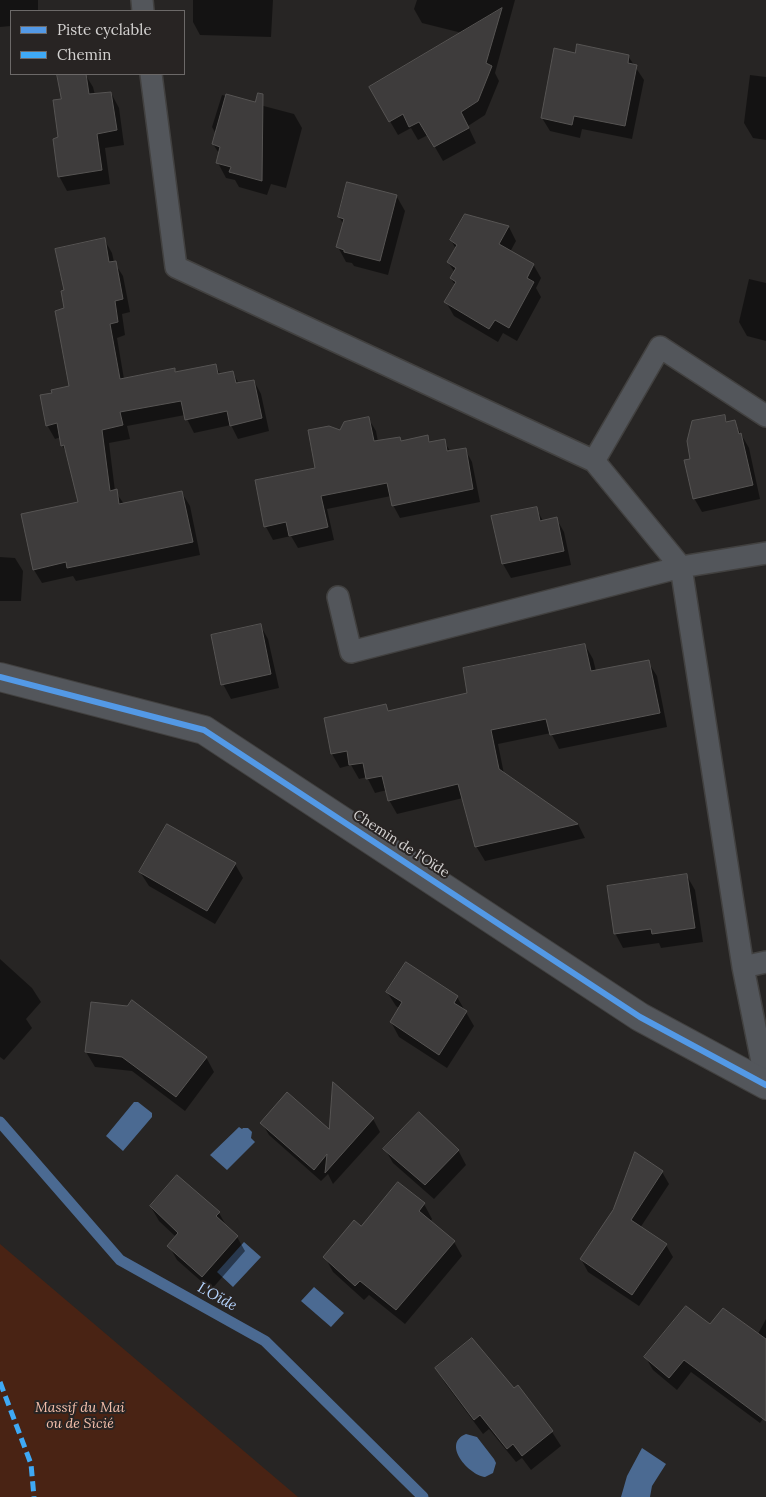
<!DOCTYPE html>
<meta charset="utf-8">
<style>
body{margin:0}
#map{position:relative;width:766px;height:1497px;overflow:hidden;background:#272524;font-family:Lora,serif}
canvas{display:block}
.legend{position:absolute;left:10px;top:10px;width:175px;height:65px;box-sizing:border-box;background:#282423;border:1px solid #6c6968;margin:0;padding:6px 9px;list-style:none;font-size:15px;color:#d3d1d0}
.legend li{display:flex;align-items:center;gap:10px;height:25px}
.legend b{width:25px;border:1px solid #6c6968}
</style>
<div id="map">
<canvas width="766" height="1497"></canvas>
<ul class="legend">
<li><b style="height:6px;background:#5399e6"></b>Piste cyclable</li>
<li><b style="height:6px;background:#3fa9f5"></b>Chemin</li>
</ul>
</div>
<script>
const ctx = document.querySelector('canvas').getContext('2d');
ctx.lineJoin = 'round';
function fillPath(path, color) { ctx.fillStyle = color; ctx.fill(path, 'evenodd'); }
function stroke(path, color, width, dash) { ctx.strokeStyle = color; ctx.lineWidth = width; ctx.lineCap = dash ? 'butt' : 'round'; ctx.setLineDash(dash || []); ctx.stroke(path); }
function write(font, color, halo, rows, align = 'center') {
  ctx.font = font + ' Lora,serif'; ctx.lineWidth = 4; ctx.setLineDash([]); ctx.textBaseline = 'middle'; ctx.strokeStyle = halo; ctx.fillStyle = color; for (const [text, x, y, turn = 0] of rows) {
    ctx.save(); ctx.translate(x, y); ctx.rotate((+turn || 0) * Math.PI / 180); ctx.textAlign = isNaN(turn) ? turn : align; if (halo) ctx.strokeText(text, 0, 0); ctx.fillText(text, 0, 0); ctx.restore();
  }
}
fillPath(new Path2D(`
 M0,1244L298,1497H0Z`), '#492314');
fillPath(new Path2D(`
 M134,1102H138L152,1113V1117L123,1151L106,1136Z
 M239,1127L242,1129L243,1128H248L252,1132L251,1138L255,1142L227,1170L210,1155Z
 M244,1242L261,1257L233,1287L217,1272Z
 M314,1287L344,1313L331,1327L301,1301Z
 M466,1434L477,1437L494,1459L496,1463L493,1473L485,1477C469,1475 441,1444 466,1434Z
 M642,1448L666,1464L652,1486L650,1497H621L627,1476Z`), '#4b6a92');
fillPath(new Path2D(`
 M0,0H38V11H11V26L0,27Z
 M193,0H273L271,37L200,35L193,22Z
 M417,0H515L495,73L499,81L485,115L468,126L476,143L443,161L428,135L418,140L411,128L398,135L370,87L462,33L422,23L414,9Z
 M628,56L644,80L632,139L582,129L580,138L550,131L542,118Z
 M58,74H85L93,87L95,95L111,93L119,108L124,145L105,148L110,184L67,191L59,176L62,100Z
 M750,75L766,77V140L753,138L744,123Z
 M222,95L294,114L302,128L286,188L271,184L267,195L239,187L235,180L226,178L218,163L220,155L213,144L216,134L212,127Z
 M348,183L397,197L405,211L388,275L354,266L352,263L346,262L338,247L344,225L339,217Z
 M509,227L516,241L510,252L533,264L541,278L536,288L541,297L517,341L503,333L498,342L454,316L446,302L456,286L451,279L455,273L448,262L456,249L451,240Z
 M104,239L112,253L114,262L123,276L130,312L122,314L125,335L117,338L124,379L174,370L176,373L215,365L221,375L233,373L239,384L254,381L261,394L269,431L238,439L231,425L194,433L185,415L127,426L130,439L109,443L115,491L124,504L182,493L190,506L200,555L76,581L73,576L42,583L34,570L80,503L68,456L62,445L61,437L55,439L47,425L53,394L70,387L65,291Z
 M749,279L766,283V341L747,336L739,322Z
 M724,416L728,423L734,422L749,448L760,499L702,512L694,498L692,460Z
 M368,418L376,431L378,442H401L427,437L431,443L444,441L450,451L465,449L472,462L480,502L400,518L393,505L391,496L327,509L334,540L298,548L291,536L273,540L266,527L257,481L316,469L340,432Z
 M536,508L543,521L556,518L564,532L571,565L511,578L503,564L493,517Z
 M0,557L15,558L23,571L21,601H0Z
 M260,625L268,639L279,688L231,699L223,684Z
 M585,645L593,659L596,671L648,662L657,676L667,727L559,749L551,733L498,744L504,774L578,824L585,838L485,861L476,846L463,798L397,814L389,800L387,790L375,793L367,777L359,779L351,765L340,768L332,754L386,706L389,712L469,694Z
 M235,864L243,878L215,924L149,886L140,872Z
 M687,876L695,890L703,942L661,948L659,943L623,948L615,933Z
 M0,959L32,988L41,1002L26,1019L32,1028L4,1060L0,1057Z
 M387,992L457,997L474,1026L447,1068L399,1037L391,1022L400,1009L396,1006Z
 M86,1052L206,1057L214,1072L185,1111L132,1071L95,1067Z
 M334,1084L373,1119L380,1132L333,1184L328,1174L321,1181L269,1135L262,1123L330,1132Z
 M385,1149L458,1150L466,1165L434,1199L393,1163Z
 M662,1172L669,1184L640,1228L666,1245L673,1257L639,1306L588,1272L581,1259Z
 M424,1204L432,1219L430,1222L454,1242L462,1256L405,1324L369,1295L364,1300L333,1272L325,1257L361,1228Z
 M151,1207L219,1213L227,1227L237,1237L245,1251L211,1290L177,1260L169,1246L176,1237L159,1221Z
 M766,1319V1414L760,1423L691,1372L677,1390L653,1370L646,1358L711,1326L758,1334Z
 M436,1368L514,1390L518,1387L552,1432L561,1446L531,1470L522,1458L516,1462L489,1429L483,1434L445,1383Z`), '#0007');
stroke(new Path2D(`
 M0,1122L120,1260L265,1341L423,1497`), '#4b6a92', 11);
const building = new Path2D(`
 M502,8L486,63L492,66L478,101L461,112L469,128L434,147L419,122L409,127L403,114L389,122L369,87Z
 M577,44L629,55L628,63L637,65L625,126L574,116L572,125L541,118L554,48L575,53Z
 M57,74H86L89,94L111,92L117,130L97,134L102,170L58,177L53,139L58,137L53,100L61,99Z
 M258,93L263,94L262,181L229,172L231,167L216,163L220,147L212,144L226,94L255,102Z
 M347,182L397,195L380,261L344,252V250L336,247L344,219L338,217Z
 M465,214L509,226L499,244L534,264L527,278L534,282L509,328L495,320L489,329L444,302L456,282L450,278L456,268L447,262L457,245L450,240Z
 M105,238L109,262L116,261L123,299L115,301L118,322L110,324L120,379L175,368V372L216,364L218,374L233,371L236,383L254,380L262,418L230,426L227,411L185,420L181,401L120,412L123,425L102,430L110,491L117,489L119,504L182,491L193,542L67,568L66,562L33,570L21,514L78,502L64,445L61,446L57,423L46,426L40,395L52,393L51,390L69,386L55,311L64,308L61,291L64,290L55,249Z
 M725,415L726,422L735,420L739,434L741,433L753,485L693,499L684,460L690,459L687,441L692,421Z
 M369,417L374,441L400,437L401,441L428,435L429,442L445,439L447,451L466,448L473,489L392,506L387,483L321,496L328,527L289,536L286,522L264,527L255,480L315,468L308,430L329,426L340,430L344,422Z
 M537,507L540,521L557,517L564,551L502,564L491,516Z
 M261,624L271,674L221,685L211,635Z
 M585,644L591,671L649,660L660,713L550,735L546,719L491,730L499,769L578,824L475,847L458,784L388,801L382,776L366,779L363,763L349,765L347,751L331,754L324,718L386,704L388,711L467,693L463,668Z
 M167,824L236,863L207,911L139,872Z
 M687,874L695,928L652,934L651,929L614,934L607,886Z
 M406,962L458,996L454,1003L467,1011L439,1055L390,1022L402,1002L386,992Z
 M132,1000L207,1057L176,1097L122,1057L85,1052L91,1002L127,1006Z
 M333,1082L374,1118L325,1173L327,1154L314,1170L260,1123L287,1092L329,1129Z
 M419,1112L459,1150L425,1185L383,1149Z
 M635,1152L663,1171L631,1220L667,1244L632,1295L580,1259L613,1210Z
 M177,1175L220,1212L216,1216L238,1236L202,1277L167,1246L178,1233L150,1206Z
 M398,1182L425,1203L419,1211L455,1241L396,1310L360,1281L355,1286L323,1257L354,1220L361,1226Z
 M686,1306L710,1324L723,1308L766,1339V1421L684,1360L669,1378L644,1357Z
 M472,1338L514,1388L518,1385L553,1431L522,1456L513,1444L507,1449L480,1415L474,1420L435,1368Z`);
fillPath(building, '#3e3c3c');
stroke(building, '#565453', 1);
const service = new Path2D(`
 M142,0L143,11
 M151,74L176,267L594,461L681,567L743,967L766,1082
 M594,461L660,347L766,416
 M338,597L351,652L681,567L766,553
 M743,967L766,962`);
const tertiary = new Path2D(`
 M0,677L204,730L640,1017L766,1085`);
stroke(service, '#424140', 24);
stroke(tertiary, '#424140', 30);
stroke(service, '#53565b', 21);
stroke(tertiary, '#53565b', 28);
stroke(new Path2D(`
 M0,1382L31,1464L34,1497`), '#3fa9f5', 5, [10, 5]);
stroke(new Path2D(`
 M0,677L204,730L640,1017L766,1085`), '#5399e6', 6);
write('14px', '#d3d1d0', '#282423', [
 ["Chemin de l'Oïde",401,844,33]
]);
write('italic 14px', '#f5c0ac', '#282423', [
 ["Massif du Mai",80,1408],
 ["ou de Sicié",80,1424]
]);
write('italic 15px', '#b5d4fd', '#282423', [
 ["L'Oïde",217,1297,29]
]);
</script>
